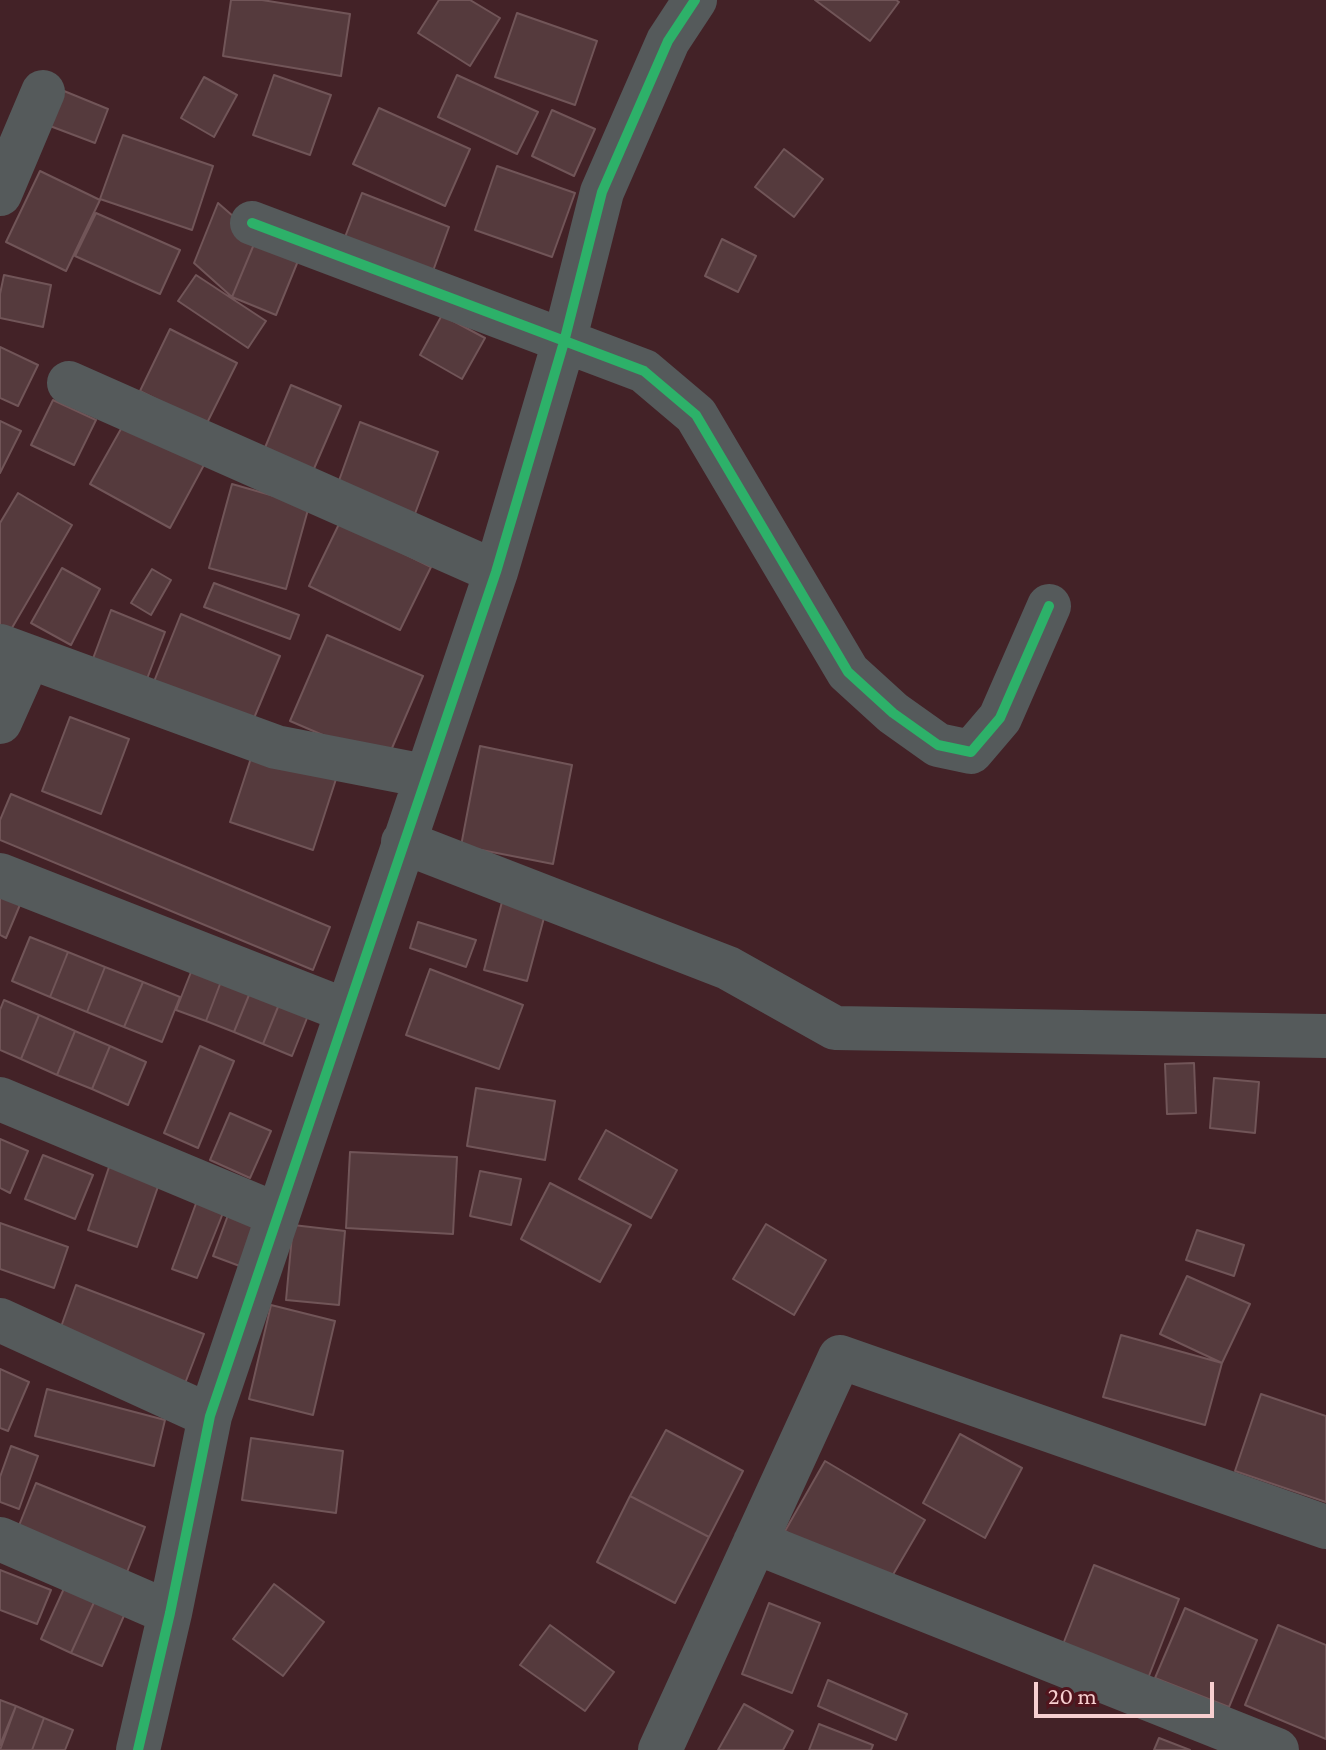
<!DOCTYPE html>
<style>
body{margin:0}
#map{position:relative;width:1326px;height:1750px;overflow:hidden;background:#432227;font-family:"Crimson Pro",serif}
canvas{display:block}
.scale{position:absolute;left:1034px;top:1682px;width:180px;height:36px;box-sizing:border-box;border:4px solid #f7cfd0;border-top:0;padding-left:10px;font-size:24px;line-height:28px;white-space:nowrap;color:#f7cfd0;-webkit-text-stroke:6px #51141d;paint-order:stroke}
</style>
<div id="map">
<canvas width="1326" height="1750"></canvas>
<div class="scale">20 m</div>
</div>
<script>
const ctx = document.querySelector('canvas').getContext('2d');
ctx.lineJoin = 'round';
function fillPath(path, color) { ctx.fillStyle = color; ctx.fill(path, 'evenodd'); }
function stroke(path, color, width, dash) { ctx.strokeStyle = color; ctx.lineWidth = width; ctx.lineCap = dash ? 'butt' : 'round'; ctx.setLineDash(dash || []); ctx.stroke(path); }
const building = new Path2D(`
 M231,0H262L350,14L341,76L223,56Z
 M439,0H470L500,18L470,66L418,33Z
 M815,0H896L899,2L870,41Z
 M517,13L597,41L575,105L495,77Z
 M274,75L331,95L310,155L253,135Z
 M457,75L538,112L517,154L438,117Z
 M204,77L237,95L214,137L181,118Z
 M64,91L108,109L95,143L50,126Z
 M379,108L470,149L445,206L353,164Z
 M552,110L595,129L574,176L532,156Z
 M123,135L213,166L192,230L100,199Z
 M784,149L823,179L794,217L755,187Z
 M497,166L575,193L552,257L475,230Z
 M40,171L100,200L66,271L6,242Z
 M362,193L449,227L433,271L345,237Z
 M218,203L257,237L232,297L194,263Z
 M96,213L180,250L160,294L75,256Z
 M257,237L300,256L276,315L232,297Z
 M722,239L756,256L738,292L705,276Z
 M4,275L51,285L43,327L0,318V294Z
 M196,275L266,321L248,348L178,301Z
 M442,315L485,338L462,379L420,355Z
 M170,329L237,363L206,425L140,391Z
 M0,347L38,365L18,406L0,398Z
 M291,385L341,406L313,471L264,450Z
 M53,400L96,420L74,465L31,445Z
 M126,420L205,463L170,528L90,484Z
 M0,421L21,431L0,473Z
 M360,422L438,452L413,519L336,489Z
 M232,484L309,506L286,589L209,568Z
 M18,493L72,525L9,633L0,628V523Z
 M340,522L431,567L400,630L309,586Z
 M62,568L100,589L71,645L31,623Z
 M152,569L171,580L151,615L131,603Z
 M214,583L299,615L290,639L204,607Z
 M111,610L165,632L145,684L91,664Z
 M181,614L280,656L249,730L151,689Z
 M327,635L423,676L386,762L290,721Z
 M70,717L129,739L101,814L42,791Z
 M480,746L572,765L553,864L461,846Z
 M254,749L337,776L313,850L230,822Z
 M11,794L330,927L313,970L0,840V820Z
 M0,891L22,900L6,938L0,935Z
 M502,902L545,914L527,981L484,970Z
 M418,922L476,940L466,967L410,948Z
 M30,937L68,952L50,997L12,981Z
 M68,952L105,967L87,1012L50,997Z
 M105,967L143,982L124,1027L87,1012Z
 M193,967L222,979L206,1021L176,1010Z
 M430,969L523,1005L499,1069L406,1035Z
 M222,979L251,990L234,1032L206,1021Z
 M143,982L180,997L162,1042L124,1027Z
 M251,990L280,1002L263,1044L234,1032Z
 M4,1000L39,1015L21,1059L0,1050V1010Z
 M280,1002L309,1013L292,1056L263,1044Z
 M39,1015L75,1031L57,1075L21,1059Z
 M75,1031L110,1046L92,1089L57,1075Z
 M110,1046L146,1062L128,1105L92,1089Z
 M200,1046L234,1061L198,1148L164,1133Z
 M1194,1063L1196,1113L1167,1114L1165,1064Z
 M1214,1078L1259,1082L1255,1133L1210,1128Z
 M476,1088L555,1101L545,1160L467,1146Z
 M230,1113L271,1131L250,1178L210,1160Z
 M606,1130L677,1170L651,1218L579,1179Z
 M0,1139L28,1151L10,1193L0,1188Z
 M350,1152L457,1157L453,1234L346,1228Z
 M43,1155L93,1175L75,1219L25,1199Z
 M111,1161L161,1178L137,1247L88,1230Z
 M480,1171L521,1179L511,1225L470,1216Z
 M550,1183L631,1225L600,1282L521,1239Z
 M198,1198L225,1208L197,1278L172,1269Z
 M228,1215L260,1227L245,1268L213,1256Z
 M0,1223L68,1247L54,1288L0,1269Z
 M766,1224L826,1260L794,1315L733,1279Z
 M293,1225L345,1231L339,1305L286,1300Z
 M1197,1230L1244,1245L1234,1276L1186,1260Z
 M1187,1276L1250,1304L1222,1363L1160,1334Z
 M76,1285L204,1334L184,1386L57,1338Z
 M271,1305L335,1321L313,1415L249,1399Z
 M1121,1335L1222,1363L1205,1425L1103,1397Z
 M0,1369L29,1382L8,1431L0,1428Z
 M47,1389L165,1420L154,1466L35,1436Z
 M1261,1394L1326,1416V1502L1235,1471Z
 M666,1430L743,1471L709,1537L630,1496Z
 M960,1434L1022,1468L985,1538L923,1503Z
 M251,1438L343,1451L336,1513L242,1500Z
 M11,1446L38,1456L19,1509L0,1502V1477Z
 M825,1461L925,1520L884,1590L785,1531Z
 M36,1483L145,1527L127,1572L18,1528Z
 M630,1496L709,1537L675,1603L597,1562Z
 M1094,1565L1179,1599L1147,1681L1062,1647Z
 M0,1570L51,1590L37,1624L0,1610Z
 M66,1584L96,1598L71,1653L41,1639Z
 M274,1584L324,1622L283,1676L233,1639Z
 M96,1598L126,1611L102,1666L71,1653Z
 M769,1603L820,1623L792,1693L742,1674Z
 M1185,1608L1257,1640L1229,1707L1155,1678Z
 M550,1625L614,1672L585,1711L520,1665Z
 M1278,1625L1326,1645V1739L1245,1705Z
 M828,1680L907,1714L896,1740L818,1706Z
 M0,1700L16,1706L0,1745Z
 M744,1704L793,1731L783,1750H718Z
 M16,1706L44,1718L32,1750H0Z
 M44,1718L73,1730L65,1750H32Z
 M819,1724L873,1745L871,1750H809Z
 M1159,1738L1190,1750H1154Z`);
fillPath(building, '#553a3d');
stroke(building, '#715558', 2);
stroke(new Path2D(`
 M0,194L43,92
 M252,223L644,371L696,415L848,672L893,713L938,745L971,752L1000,718L1049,606
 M69,383L496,572
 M0,646L276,747L425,776
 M0,722L29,657
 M403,842L728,968L835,1028L1326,1036
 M0,875L347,1011
 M0,1099L278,1215
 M0,1320L210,1416
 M0,1539L170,1613
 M755,1542L1277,1750
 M138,1750L170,1613L210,1416L496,572L564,342L602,192L668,41L695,0
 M660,1750L840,1357L1326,1527`), '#555a5b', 44);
stroke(new Path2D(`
 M252,223L644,371L696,415L848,672L893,713L938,745L971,752L1000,718L1049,606
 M138,1750L170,1613L210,1416L496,572L564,342L602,192L668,41L695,0`), '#2db169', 10);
</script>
